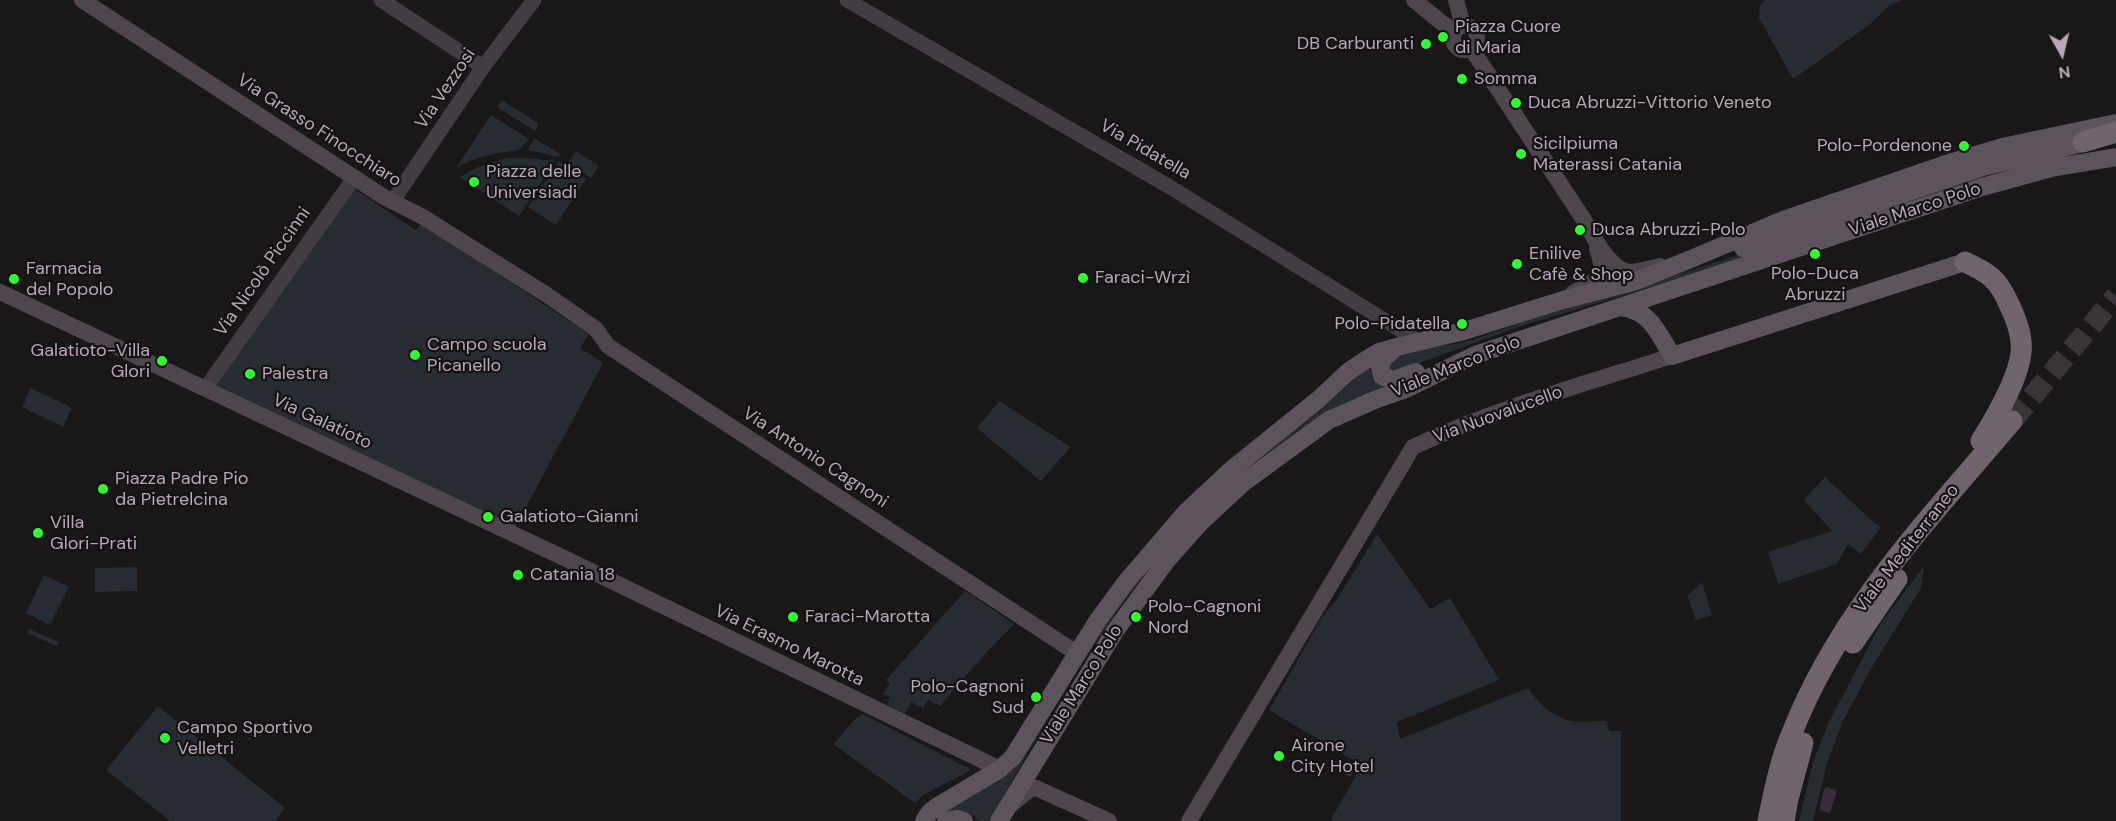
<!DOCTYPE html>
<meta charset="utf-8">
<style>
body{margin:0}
#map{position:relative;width:2116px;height:821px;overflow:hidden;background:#191718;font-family:"DM Sans",sans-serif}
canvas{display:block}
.north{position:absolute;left:2032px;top:24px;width:60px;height:60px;-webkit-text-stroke:4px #141213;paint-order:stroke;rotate:172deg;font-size:16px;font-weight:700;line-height:24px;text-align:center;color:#b9a8b8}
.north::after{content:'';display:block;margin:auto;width:21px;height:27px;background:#b9a8b8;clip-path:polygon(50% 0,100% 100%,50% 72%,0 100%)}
</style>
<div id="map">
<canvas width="2116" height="821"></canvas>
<div class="north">N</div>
</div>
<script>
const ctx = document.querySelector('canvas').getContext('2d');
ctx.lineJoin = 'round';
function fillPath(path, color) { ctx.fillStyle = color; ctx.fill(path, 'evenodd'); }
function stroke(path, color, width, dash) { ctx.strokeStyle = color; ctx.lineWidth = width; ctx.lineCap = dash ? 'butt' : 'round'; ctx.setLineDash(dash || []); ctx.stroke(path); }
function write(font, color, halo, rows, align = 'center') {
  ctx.font = font + ' "DM Sans",sans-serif'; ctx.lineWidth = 4.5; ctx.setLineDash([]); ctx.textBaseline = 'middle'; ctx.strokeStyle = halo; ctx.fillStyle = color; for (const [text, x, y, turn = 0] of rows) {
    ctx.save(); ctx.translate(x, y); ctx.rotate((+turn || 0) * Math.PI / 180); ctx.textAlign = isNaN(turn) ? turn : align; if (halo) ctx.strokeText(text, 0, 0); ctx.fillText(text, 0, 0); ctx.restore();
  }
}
fillPath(new Path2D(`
 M1764,0H1901L1889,6L1870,24L1793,79L1759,18L1760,6Z
 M502,100L539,124L535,131L497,107Z
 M491,115L529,139L519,150C497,153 476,156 456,168Z
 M534,138L560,154L558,157L528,150Z
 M576,151L599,166L591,178L568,163Z
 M507,158H526L555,161L519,216L460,177L478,167Z
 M559,161L586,179L556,225L528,207Z
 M355,189L416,230L421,223L589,334L580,348L603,363L515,528L217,385Z
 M1790,238L1791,241L1684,277L1521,326L1389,374L1387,364C1403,347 1442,348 1464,342C1491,335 1516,323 1542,316C1625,290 1708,266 1790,238Z
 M1373,365L1379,382L1393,387L1338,406L1324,414C1279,447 1231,479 1192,519C1109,607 1049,717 989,821H979C969,809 955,809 941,814L1006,776L1012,770C1067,683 1118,592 1190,517C1228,477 1275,447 1317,413C1337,397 1351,380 1373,365Z
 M31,388L72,408L63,427L22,407Z
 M999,401L1071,447L1041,481L977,428Z
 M1825,477L1880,528L1861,554L1848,544L1837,564L1778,584L1768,552L1832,531L1804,500Z
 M1377,534L1430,609L1450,598L1499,680L1397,722L1400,739L1528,688C1542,707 1557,722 1583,722C1591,722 1598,720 1607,721L1609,731H1621V821H1330L1362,765L1269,710L1322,617L1336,601Z
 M1924,566L1921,588L1872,667L1843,721L1827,763L1813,821H1799L1813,762L1829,722L1881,623Z
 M137,567V591L95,592V568Z
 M44,575L69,587L50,625L26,613Z
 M1702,582L1712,615L1696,620L1687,596Z
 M965,591L1014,624L976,664L940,706L928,700L923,708L911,702L905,714L887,704L890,697L883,694L890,684L886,680Z
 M29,629L59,642L57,646L27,633Z
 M158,706L285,808L275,821H170L106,770Z
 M863,714L972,770L923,795L915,803L833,744L857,717Z`), '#262c31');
fillPath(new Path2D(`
 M1347,761L1357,767L1350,777L1340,771Z
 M1825,787L1837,790L1830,813L1819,810Z`), '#3a2c3e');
stroke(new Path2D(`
 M2012,421L2116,296`), '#393438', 21, [21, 10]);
stroke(new Path2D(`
 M381,0L483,67
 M847,0L1170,187L1418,341
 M392,202L483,67L534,0
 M205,389L354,178`), '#433c42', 15);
stroke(new Path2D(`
 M82,0L384,197L423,217L547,295L596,329L608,346L1078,654
 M1414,0L1442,23L1455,31
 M1456,0L1463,26
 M1453 38a12 12 0 1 1 24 0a12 12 0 1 1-24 0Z
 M1471,48L1584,220C1592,235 1611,272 1631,272C1641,271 1651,268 1660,266
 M0,292L562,557L1000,769
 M1573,293C1597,279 1608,280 1597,249
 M1012,804L1030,789L1036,788L1109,821
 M1189,821L1413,447C1496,408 1585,384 1672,356`), '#4e454d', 16);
stroke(new Path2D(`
 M1743,248L1983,167L2095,140
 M1621,307C1651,311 1658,333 1672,356L1965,262
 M1395,348L1384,358L1380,365L1382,376L1393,380L1416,372
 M924,821L930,812L938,806L1000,769L1013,757L1098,620L1126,582L1186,512L1231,470L1319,399L1348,372L1364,361L1379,352L1397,347L1464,331L1563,300L1636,281L1691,259L1783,220L1952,162L2002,147L2116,123
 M946,821L958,819L964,821
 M999,821L1115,631L1167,560L1200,523L1243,483L1329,420L1377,399L1406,389L1475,355L1982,187L2051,168L2116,157`), '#5d535c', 18);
stroke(new Path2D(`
 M2083,142L2116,132
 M1965,262C1989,273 1998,279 2009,304C2016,319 2023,336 2021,353C2018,379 1995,419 1981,441
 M1853,643L1897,579
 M1768,821C1774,791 1780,761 1792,733C1839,612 1930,518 2012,421
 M1784,821L1788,799L1803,743`), '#6f636e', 21);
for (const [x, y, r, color] of [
 [1443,37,6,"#2cfc30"],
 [1426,44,6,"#2cfc30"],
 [1462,79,6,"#2cfc30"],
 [1516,103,6,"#2cfc30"],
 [1964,146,6,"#2cfc30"],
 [1521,154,6,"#2cfc30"],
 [474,182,6,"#2cfc30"],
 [1580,230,6,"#2cfc30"],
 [1815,254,6,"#2cfc30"],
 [1517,264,6,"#2cfc30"],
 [1083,278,6,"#2cfc30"],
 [14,279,6,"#2cfc30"],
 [1462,324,6,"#2cfc30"],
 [415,355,6,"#2cfc30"],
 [162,361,6,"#2cfc30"],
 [250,374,6,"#2cfc30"],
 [103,489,6,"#2cfc30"],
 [488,517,6,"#2cfc30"],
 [38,533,6,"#2cfc30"],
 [518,575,6,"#2cfc30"],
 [793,617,6,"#2cfc30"],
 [1136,617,6,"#2cfc30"],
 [1036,697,6,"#2cfc30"],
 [165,738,6,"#2cfc30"],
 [1279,756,6,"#2cfc30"]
]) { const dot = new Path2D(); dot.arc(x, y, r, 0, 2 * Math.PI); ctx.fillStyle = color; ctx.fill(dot); stroke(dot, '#141213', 2); }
write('18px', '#b9a8b8', '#141213', [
 ["Piazza Cuore",1455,27],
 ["di Maria",1455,48],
 ["DB Carburanti",1414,44,"right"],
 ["Somma",1474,79],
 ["Duca Abruzzi-Vittorio Veneto",1528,103],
 ["Sicilpiuma",1533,144],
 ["Materassi Catania",1533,165],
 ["Polo-Pordenone",1952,146,"right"],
 ["Piazza delle",486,172],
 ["Universiadi",486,193],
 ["Duca Abruzzi-Polo",1592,230],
 ["Enilive",1529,254],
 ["Cafè & Shop",1529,275],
 ["Farmacia",26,269],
 ["del Popolo",26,290],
 ["Polo-Duca",1815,274,"center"],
 ["Abruzzi",1815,295,"center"],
 ["Faraci-Wrzì",1095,278],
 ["Polo-Pidatella",1450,324,"right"],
 ["Campo scuola",427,345],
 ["Picanello",427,366],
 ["Galatioto-Villa",150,351,"right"],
 ["Glori",150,372,"right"],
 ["Palestra",262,374],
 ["Piazza Padre Pio",115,479],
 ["da Pietrelcina",115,500],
 ["Galatioto-Gianni",500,517],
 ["Villa",50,523],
 ["Glori-Prati",50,544],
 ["Catania 18",530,575],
 ["Polo-Cagnoni",1148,607],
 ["Nord",1148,628],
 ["Faraci-Marotta",805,617],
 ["Polo-Cagnoni",1024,687,"right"],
 ["Sud",1024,708,"right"],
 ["Campo Sportivo",177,728],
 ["Velletri",177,749],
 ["Airone",1291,746],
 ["City Hotel",1291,767]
], 'left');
write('18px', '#b9a8b8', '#141213', [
 ["Via Vezzosi",446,89,-56],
 ["Via Grasso Finocchiaro",319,131,33],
 ["Via Pidatella",1145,150,30],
 ["Viale Marco Polo",1915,210,-18],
 ["Via Nicolò Piccinni",263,272,-55],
 ["Viale Marco Polo",1456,367,-22],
 ["Via Nuovalucello",1498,415,-20],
 ["Via Galatioto",322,422,25],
 ["Via Antonio Cagnoni",815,458,33],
 ["Viale Mediterraneo",1907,549,-52],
 ["Via Erasmo Marotta",789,646,26],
 ["Viale Marco Polo",1082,685,-58]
]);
</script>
